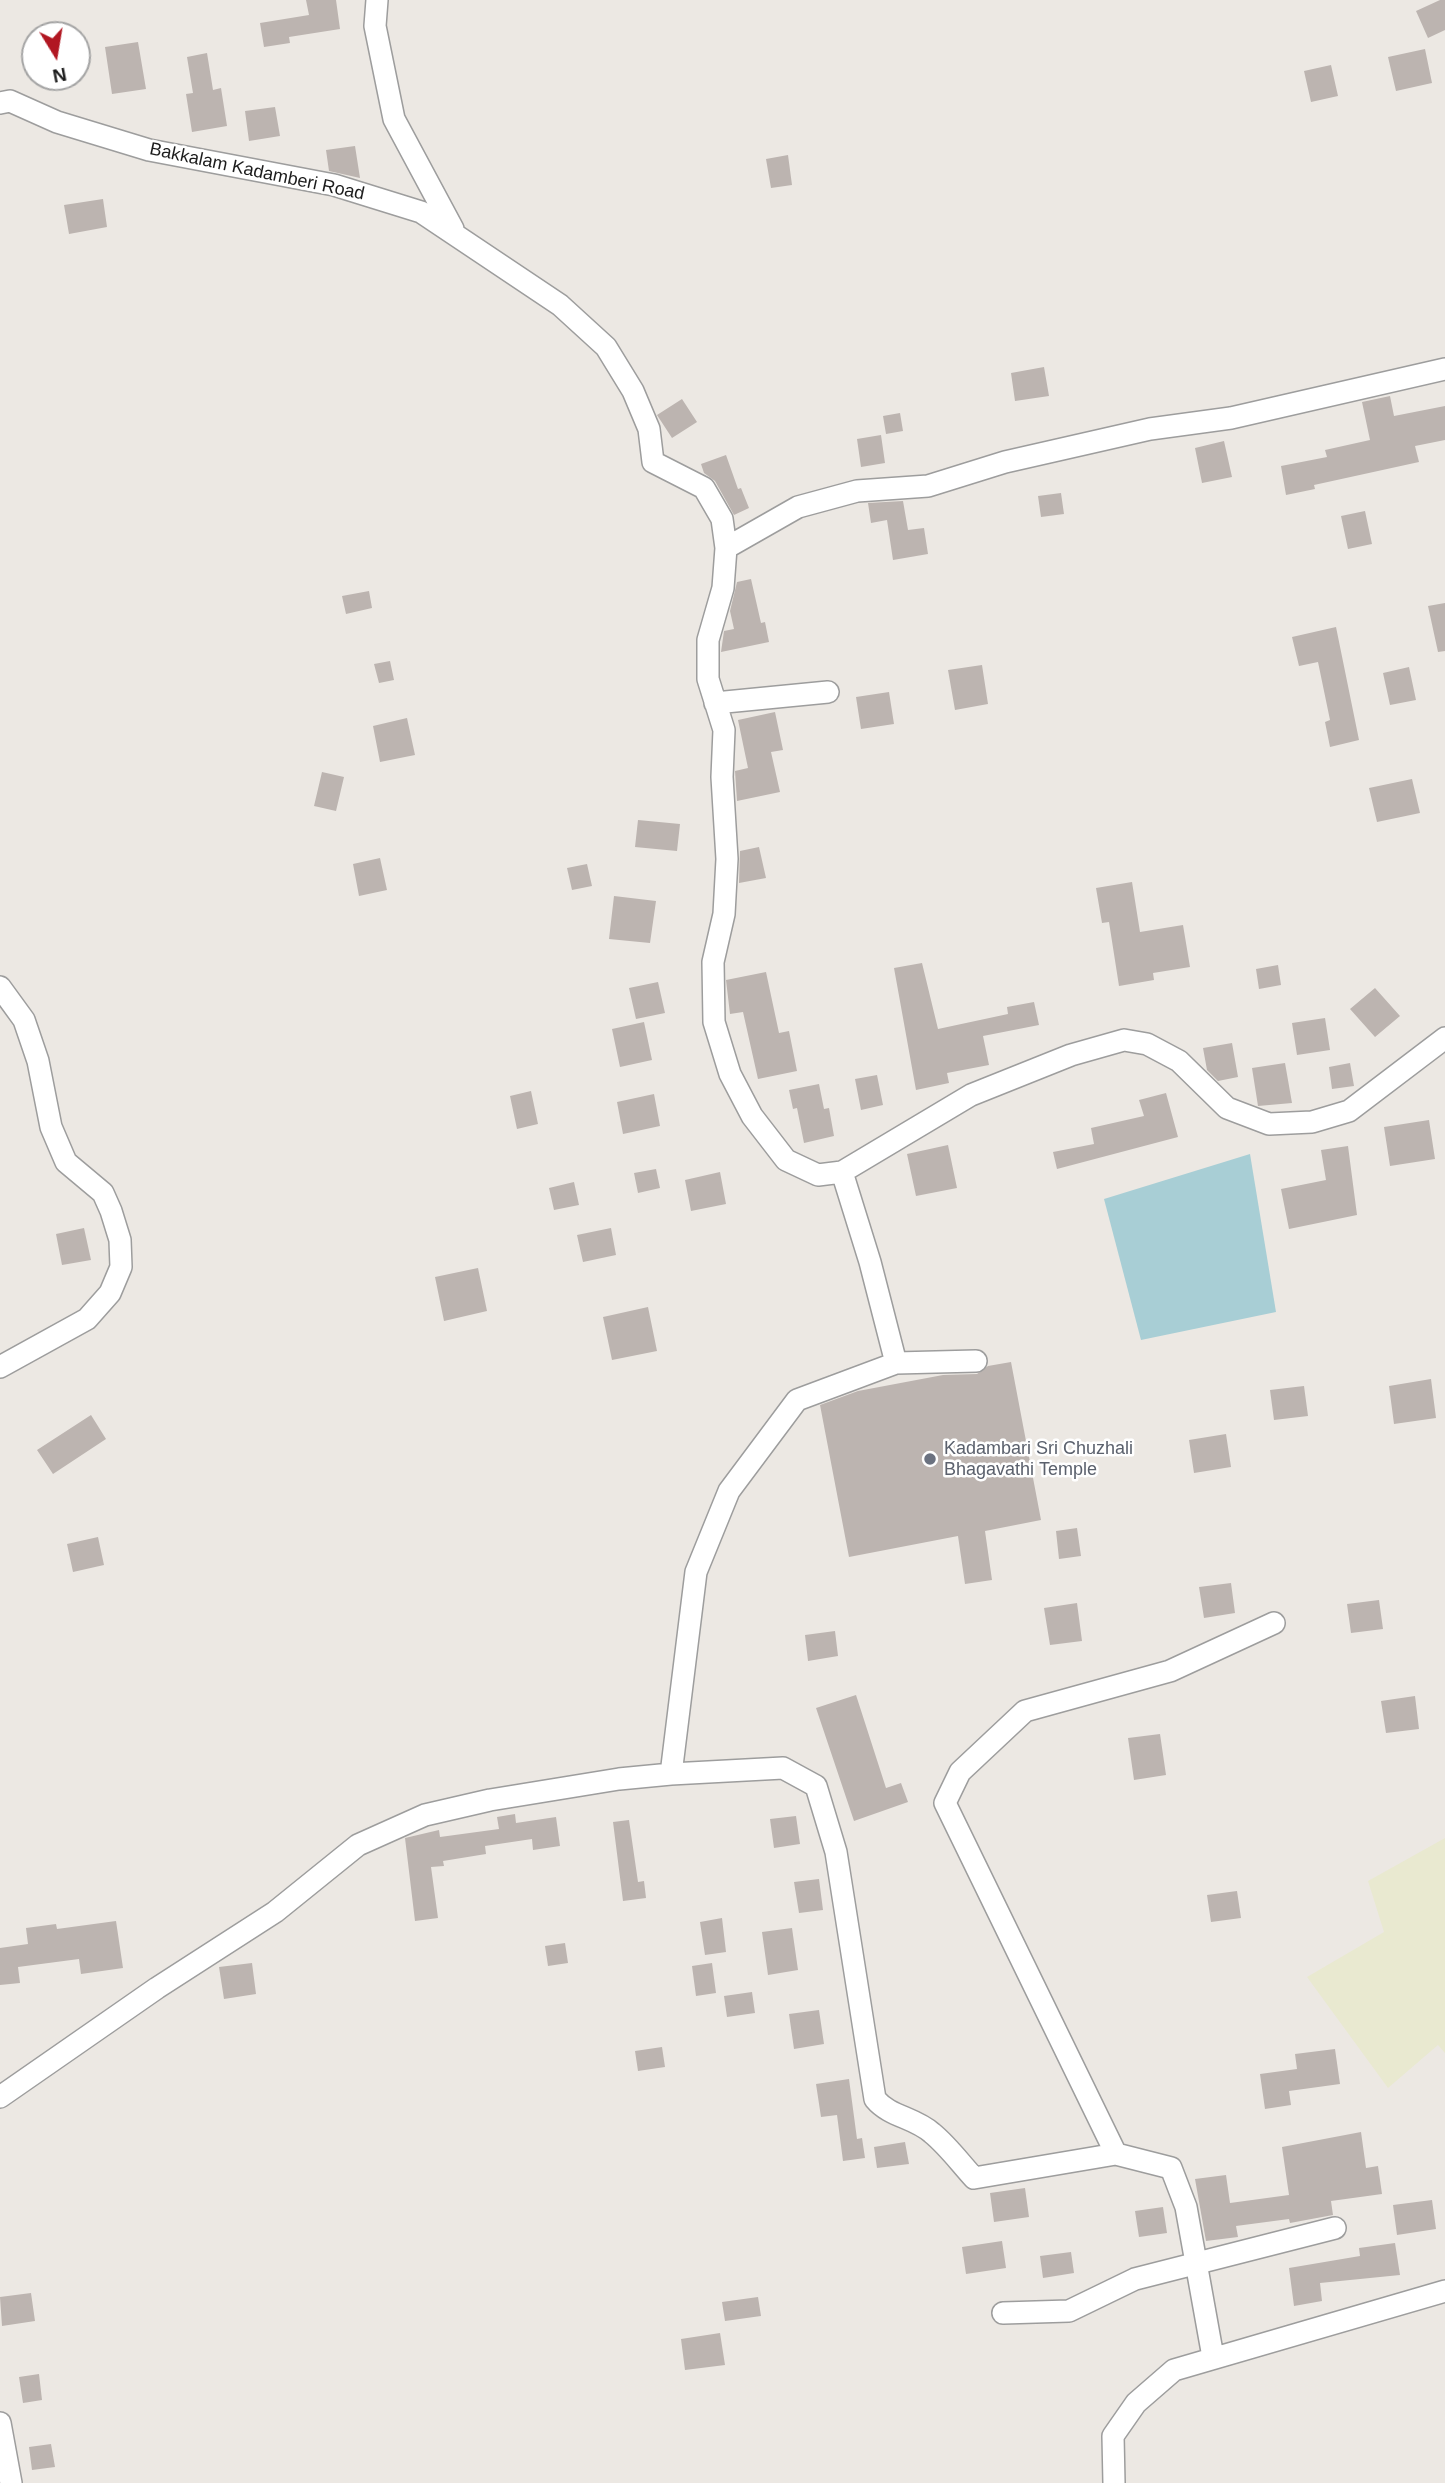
<!DOCTYPE html>
<style>
body{margin:0}
#map{position:relative;width:1445px;height:2483px;overflow:hidden;background:#ece8e3;font-family:Helvetica,sans-serif}
canvas{display:block}
.north{position:absolute;left:21px;top:21px;width:70px;height:70px;box-sizing:border-box;background:#fff;border:2px solid #a4a4a4;border-radius:50%;rotate:169deg;font-size:19px;font-weight:700;line-height:28px;text-align:center;color:#1c1c1c}
.north::after{content:'';display:block;margin:auto;width:24px;height:32px;background:#b11722;clip-path:polygon(50% 0,100% 100%,50% 72%,0 100%)}
</style>
<div id="map">
<canvas width="1445" height="2483"></canvas>
<div class="north">N</div>
</div>
<script>
const ctx = document.querySelector('canvas').getContext('2d');
ctx.lineJoin = 'round';
function fillPath(path, color) { ctx.fillStyle = color; ctx.fill(path, 'evenodd'); }
function stroke(path, color, width, dash) { ctx.strokeStyle = color; ctx.lineWidth = width; ctx.lineCap = dash ? 'butt' : 'round'; ctx.setLineDash(dash || []); ctx.stroke(path); }
function write(font, color, halo, rows, align = 'center') {
  ctx.font = font + ' Helvetica,sans-serif'; ctx.lineWidth = 5; ctx.setLineDash([]); ctx.textBaseline = 'middle'; ctx.strokeStyle = halo; ctx.fillStyle = color; for (const [text, x, y, turn = 0] of rows) {
    ctx.save(); ctx.translate(x, y); ctx.rotate((+turn || 0) * Math.PI / 180); ctx.textAlign = isNaN(turn) ? turn : align; if (halo) ctx.strokeText(text, 0, 0); ctx.fillText(text, 0, 0); ctx.restore();
  }
}
fillPath(new Path2D(`
 M1445,1838V2053L1438,2045L1388,2088L1307,1977L1384,1932L1368,1881Z`), '#e9e9d0');
fillPath(new Path2D(`
 M1250,1154L1276,1312L1141,1340L1104,1199Z`), '#a8ced5');
fillPath(new Path2D(`
 M306,0H336L340,29L289,37L290,43L264,47L260,23L309,15Z
 M1440,0H1445V30L1428,38L1416,11Z
 M138,42L146,89L112,94L105,47Z
 M1425,49L1432,83L1396,91L1388,57Z
 M207,53L213,90L221,88L227,126L192,132L186,94L193,93L187,57Z
 M1331,65L1338,96L1311,102L1304,71Z
 M275,107L280,136L249,141L245,111Z
 M355,146L360,178L329,171L326,150Z
 M788,155L792,185L771,188L766,159Z
 M103,199L107,227L69,234L64,205Z
 M1044,367L1049,396L1015,401L1011,373Z
 M1390,396L1394,416L1445,406V440L1415,446L1419,462L1314,485L1315,489L1286,495L1281,466L1327,457L1325,450L1370,440L1362,402Z
 M682,399L697,422L672,438L657,415Z
 M900,413L903,431L886,434L883,416Z
 M881,435L885,463L861,467L857,439Z
 M1224,441L1232,477L1202,483L1195,448Z
 M726,455L738,489L741,488L749,508L734,515L715,481L704,473L701,464Z
 M1061,493L1064,514L1041,517L1038,496Z
 M903,501L908,530L924,528L928,554L893,560L887,520L871,523L868,503Z
 M1365,511L1372,544L1348,549L1341,516Z
 M751,579L761,623L765,622L769,642L721,652L724,631L734,629L730,611L737,582Z
 M369,591L372,608L346,614L342,596Z
 M1445,603V651L1438,652L1428,606Z
 M1336,627L1359,740L1330,747L1325,722L1330,720L1318,662L1299,666L1292,637Z
 M390,661L394,680L379,683L374,664Z
 M982,665L988,704L955,710L948,670Z
 M1409,667L1416,700L1390,705L1383,673Z
 M889,692L894,724L861,729L856,697Z
 M775,712L783,750L771,752L780,792L737,801L735,771L748,768L738,720Z
 M407,718L415,755L380,762L373,726Z
 M322,772L344,777L336,811L314,806Z
 M1412,779L1420,813L1377,822L1369,788Z
 M638,820L680,824L677,851L635,847Z
 M759,847L766,878L739,883L740,851Z
 M380,858L387,890L359,896L353,864Z
 M587,864L592,886L572,890L567,868Z
 M1132,882L1140,932L1183,925L1190,967L1153,973L1154,980L1119,986L1109,922L1102,923L1096,888Z
 M614,896L656,901L650,943L609,939Z
 M922,963L938,1029L1008,1014L1007,1007L1034,1002L1039,1025L983,1036L989,1065L947,1073L949,1083L916,1090L894,968Z
 M1278,965L1281,985L1259,989L1256,969Z
 M766,972L779,1033L789,1031L797,1071L758,1079L743,1012L730,1014L726,980Z
 M658,982L665,1013L636,1019L629,988Z
 M1375,988L1400,1016L1375,1037L1350,1009Z
 M1325,1018L1330,1050L1297,1055L1292,1023Z
 M644,1022L652,1060L620,1067L612,1029Z
 M1232,1043L1238,1077L1218,1081L1207,1070L1203,1048Z
 M1285,1063L1292,1103L1258,1106L1252,1068Z
 M1350,1063L1354,1086L1332,1089L1329,1067Z
 M877,1075L883,1105L861,1110L855,1079Z
 M819,1084L824,1109L829,1108L834,1136L804,1143L797,1108L793,1109L789,1090Z
 M531,1091L538,1124L517,1129L510,1096Z
 M1166,1093L1178,1137L1057,1169L1053,1152L1094,1144L1091,1128L1144,1116L1139,1100Z
 M654,1094L660,1126L623,1134L617,1102Z
 M1429,1120L1435,1159L1390,1166L1384,1127Z
 M948,1145L957,1188L916,1196L907,1154Z
 M1348,1146L1357,1215L1289,1229L1281,1189L1326,1180L1321,1150Z
 M656,1169L660,1188L638,1193L634,1173Z
 M720,1172L726,1204L691,1211L685,1180Z
 M574,1182L579,1205L554,1210L549,1188Z
 M84,1228L91,1260L62,1265L56,1234Z
 M611,1228L616,1255L583,1262L577,1235Z
 M478,1268L487,1311L444,1321L435,1277Z
 M648,1307L657,1351L612,1360L603,1317Z
 M1011,1362L1041,1520L985,1531L992,1580L965,1584L958,1536L849,1557L820,1405L858,1391L943,1375L977,1374L988,1366Z
 M1431,1379L1436,1418L1394,1424L1389,1386Z
 M1304,1386L1308,1416L1274,1420L1270,1390Z
 M91,1415L106,1439L53,1474L37,1450Z
 M1226,1434L1231,1467L1194,1473L1189,1440Z
 M1077,1528L1081,1556L1059,1559L1056,1531Z
 M98,1537L104,1565L73,1572L67,1544Z
 M1231,1583L1235,1613L1204,1618L1199,1587Z
 M1379,1600L1383,1629L1351,1633L1347,1604Z
 M1077,1603L1082,1641L1050,1645L1044,1608Z
 M835,1631L838,1656L808,1661L805,1635Z
 M856,1695L886,1788L901,1783L908,1802L854,1821L816,1708Z
 M1415,1696L1419,1729L1386,1733L1381,1701Z
 M1160,1734L1166,1775L1134,1780L1128,1738Z
 M515,1814L516,1823L556,1817L560,1846L533,1850L532,1839L485,1846L486,1854L443,1861L444,1866L431,1867L438,1918L415,1921L405,1838L439,1830L440,1837L499,1829L497,1817Z
 M796,1816L800,1844L774,1848L770,1819Z
 M629,1820L638,1882L644,1881L646,1898L623,1901L613,1822Z
 M819,1879L823,1910L799,1913L794,1882Z
 M1237,1891L1241,1918L1211,1922L1207,1895Z
 M722,1918L726,1952L705,1955L700,1922Z
 M116,1921L123,1968L81,1974L79,1959L18,1967L20,1983L0,1985V1948L28,1944L26,1928L56,1924L57,1929Z
 M792,1928L798,1970L768,1975L762,1932Z
 M565,1943L568,1963L548,1966L545,1946Z
 M252,1963L256,1994L224,1999L219,1967Z
 M712,1963L716,1993L696,1996L692,1966Z
 M752,1992L755,2013L727,2017L724,1996Z
 M819,2010L824,2044L794,2049L789,2014Z
 M662,2047L665,2067L638,2071L635,2051Z
 M1335,2049L1340,2084L1289,2091L1291,2105L1265,2109L1260,2074L1297,2069L1295,2054Z
 M849,2079L857,2139L862,2138L865,2158L843,2161L837,2115L821,2117L816,2084Z
 M1361,2132L1366,2168L1378,2166L1382,2194L1331,2201L1333,2215L1290,2223L1289,2219L1236,2226L1238,2237L1206,2241L1195,2179L1226,2175L1230,2203L1289,2195L1282,2147Z
 M905,2142L909,2164L877,2168L874,2147Z
 M1025,2188L1029,2217L994,2222L990,2193Z
 M1432,2200L1436,2229L1397,2235L1393,2205Z
 M1163,2207L1167,2233L1139,2237L1135,2211Z
 M1002,2241L1006,2268L966,2274L962,2247Z
 M1395,2243L1400,2275L1320,2283L1322,2301L1294,2306L1289,2268L1360,2256L1359,2248Z
 M1071,2252L1074,2273L1043,2278L1040,2256Z
 M31,2293L35,2321L2,2326L0,2297Z
 M758,2297L761,2316L725,2321L722,2302Z
 M720,2333L725,2365L685,2370L681,2339Z
 M39,2374L42,2400L23,2403L19,2377Z
 M51,2444L55,2467L32,2470L29,2447Z`), '#bcb4b0');
const minor = new Path2D(`
 M377,0L375,26L394,119L453,229
 M0,103L10,101L57,122L149,150L334,185L421,212L560,305L606,347L633,391L649,429L653,462L704,488L722,519L726,548L723,588L708,640V679L724,730L722,777L727,859L724,914L713,962L714,1022L730,1074L752,1116L786,1160L818,1175L842,1172L971,1095L1071,1055L1124,1040L1147,1044L1179,1061L1227,1108L1269,1124L1312,1122L1349,1111L1445,1038
 M726,548L798,507L857,491L928,486L1005,462L1150,429L1231,418L1445,369
 M715,703L828,692
 M0,987L24,1020L38,1061L51,1127L66,1162L103,1193L111,1211L120,1240L121,1267L110,1293L87,1319L0,1367
 M896,1363L976,1361
 M671,1774L783,1768L816,1786L836,1852L875,2099C890,2117 914,2117 932,2133C948,2146 961,2164 974,2178L1116,2154L1171,2168L1186,2207L1213,2357
 M0,2097L157,1988L275,1912L358,1845L425,1815L490,1800L619,1779L671,1774L696,1572L729,1491L797,1400L896,1363L870,1262L842,1172
 M1116,2154L945,1803L960,1772L1025,1711L1170,1671L1274,1623
 M1003,2313L1069,2311L1135,2279L1335,2228
 M0,2423L11,2483
 M1114,2483L1113,2436L1136,2403L1174,2370L1445,2291`);
stroke(minor, '#9d9d9d', 24);
stroke(minor, '#fff', 21);
for (const [x, y, r, color] of [
 [930,1459,7,"#6b7280"]
]) { const dot = new Path2D(); dot.arc(x, y, r, 0, 2 * Math.PI); ctx.fillStyle = color; ctx.fill(dot); stroke(dot, '#fff', 2.5); }
write('18px', '#1c1c1c', '#fff', [
 ["Bakkalam Kadamberi Road",257,172,12]
]);
write('18px', '#5b616d', '#fff', [
 ["Kadambari Sri Chuzhali",944,1449],
 ["Bhagavathi Temple",944,1470]
], 'left');
</script>
